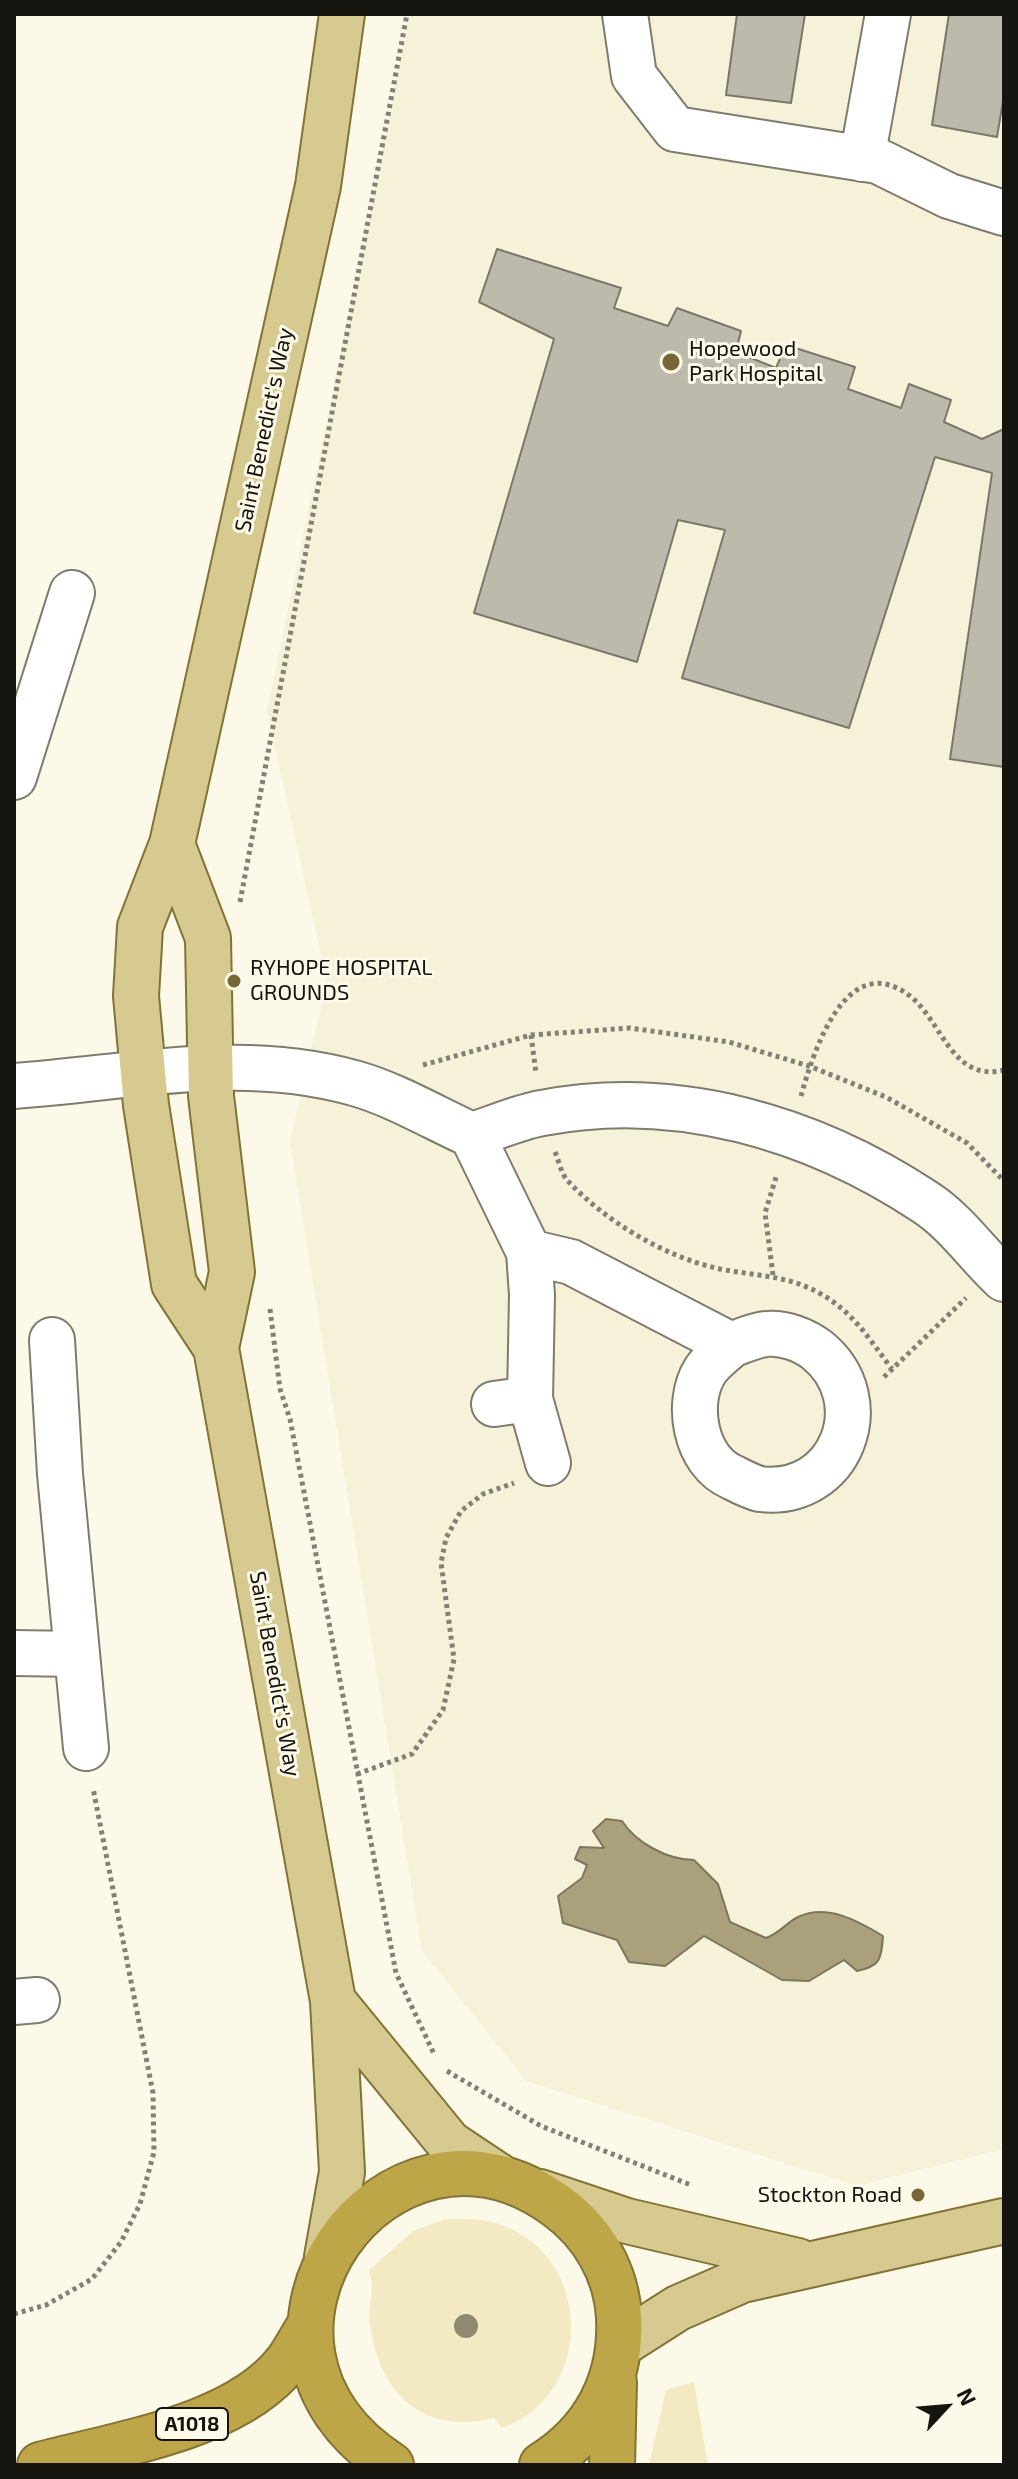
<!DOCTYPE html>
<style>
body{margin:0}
#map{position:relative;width:1018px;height:2479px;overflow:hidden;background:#fdf9e9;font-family:"Exo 2",sans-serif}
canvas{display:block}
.frame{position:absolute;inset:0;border:16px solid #16140f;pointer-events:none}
.north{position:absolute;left:906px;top:2367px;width:80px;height:80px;-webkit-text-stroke:6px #fdf9e9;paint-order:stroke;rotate:64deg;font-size:22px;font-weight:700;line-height:32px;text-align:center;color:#16140f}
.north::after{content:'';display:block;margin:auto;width:28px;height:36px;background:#16140f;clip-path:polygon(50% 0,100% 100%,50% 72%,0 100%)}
</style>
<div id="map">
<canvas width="1018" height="2479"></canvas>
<div class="frame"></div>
<div class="north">N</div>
</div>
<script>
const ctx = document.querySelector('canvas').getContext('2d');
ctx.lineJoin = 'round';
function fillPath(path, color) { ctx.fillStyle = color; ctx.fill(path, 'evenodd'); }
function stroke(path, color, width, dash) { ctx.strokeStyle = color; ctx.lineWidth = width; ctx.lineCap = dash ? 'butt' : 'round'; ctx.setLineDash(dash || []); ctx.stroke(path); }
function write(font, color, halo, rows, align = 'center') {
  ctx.font = font + ' "Exo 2",sans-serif'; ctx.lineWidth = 6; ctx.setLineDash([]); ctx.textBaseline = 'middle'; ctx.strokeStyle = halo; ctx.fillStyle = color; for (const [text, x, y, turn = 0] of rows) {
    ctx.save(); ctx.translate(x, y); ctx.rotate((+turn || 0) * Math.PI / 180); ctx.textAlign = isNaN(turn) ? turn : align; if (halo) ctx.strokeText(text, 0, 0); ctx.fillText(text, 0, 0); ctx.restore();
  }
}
fillPath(new Path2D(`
 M410,14H1004V2149L856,2186L526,2081L422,1951L290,1141L327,982L267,711Z`), '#f6f1d9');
fillPath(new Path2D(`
 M445,2219C468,2219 490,2218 511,2229C595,2268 590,2398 502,2428L494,2418C422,2435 380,2394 370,2325C367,2303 376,2295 369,2270L413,2231Z
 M694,2382L708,2465H649L666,2390Z`), '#f3eac4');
const water = new Path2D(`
 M606,1819L622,1821C636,1843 668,1860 694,1860L718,1884L730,1922L766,1938C780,1933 786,1923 798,1917C827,1903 858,1921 883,1936C881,1959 881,1966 857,1971L844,1960L809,1981L782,1980L704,1936L665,1966L629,1962L617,1940L563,1923L558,1896L582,1878L587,1865L575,1859L580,1847L604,1848L593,1831Z`);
fillPath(water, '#aaa07c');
stroke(water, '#7e765b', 2);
const building = new Path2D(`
 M737,14H805L791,103L726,95Z
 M949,14H1004V95L997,137L932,125Z
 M497,249L621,288L614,308L668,326L677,308L741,331L736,352L776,368L786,345L855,367L848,389L901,408L909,384L951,400L944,422L982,439L1004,429V767L950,759L992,473L935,457L849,728L682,678L725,530L678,520L637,662L474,613L554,339L479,302Z`);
fillPath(building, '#bebaab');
stroke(building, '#7b786a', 2);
const minor = new Path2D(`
 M625,14L634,76L675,129L878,161L949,196L1004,213
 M862,159L888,14
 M14,777L72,593
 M14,1086C130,1078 239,1051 354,1083C394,1094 434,1118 472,1135L529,1252L532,1295L530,1399L548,1463
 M472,1135C495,1128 519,1117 542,1113C677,1087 813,1128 925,1202C956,1222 977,1254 1004,1279
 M529,1252L571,1262L731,1345C742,1341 755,1335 766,1334C783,1332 804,1340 817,1350C879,1400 841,1499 760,1489C751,1487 740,1481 732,1477C695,1461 685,1403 705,1371C711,1361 723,1353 731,1345
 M52,1340L60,1474L86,1748
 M494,1404L530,1399
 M14,1653L77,1654
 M14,2002L37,2000`);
const major = new Path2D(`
 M172,844L208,938L211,1096L232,1272L216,1348L333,2001L342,2172L327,2257
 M216,1348L174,1284L146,1105L136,996L140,927L172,844L318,186L342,14
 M333,2001L449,2143L500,2177
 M540,2192L627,2221L798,2261
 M620,2345L678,2308L742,2280L1004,2221`);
const highway = new Path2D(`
 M40,2465C116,2444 236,2428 287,2362C295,2351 302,2337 310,2325
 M391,2465C199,2340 389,2082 557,2206C593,2232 617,2273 619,2318C622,2380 595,2432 542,2465
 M612,2465L614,2382`);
stroke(minor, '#7f7c6e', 48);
stroke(major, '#837334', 48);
stroke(highway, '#837334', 48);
stroke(new Path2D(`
 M240,902L407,14
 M531,1035L536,1073
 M423,1065L531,1035L630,1028L729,1042L809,1066L886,1097L967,1143L1004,1181
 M801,1096C813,1053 846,947 910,996C942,1021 952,1083 1004,1070
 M555,1152C559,1161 561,1173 567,1180C606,1222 665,1257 720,1269C755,1276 788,1275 821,1294C853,1312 870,1340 892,1369
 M773,1275L765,1213L777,1174
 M270,1309L280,1389L290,1419L396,1973L434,2054
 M884,1377L966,1298
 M357,1774L412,1754L443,1710L454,1659L441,1563L446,1538L461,1511L483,1494L514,1483
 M447,2071L541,2126L691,2185
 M14,2314L46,2305L92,2279L121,2242L140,2204L154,2152L153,2093L93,1788`), '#838075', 5, [4, 4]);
stroke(minor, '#fff', 44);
stroke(major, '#d7ca91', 44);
stroke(highway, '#bda648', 44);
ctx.fillStyle = '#8f8970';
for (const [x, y] of [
 [466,2326]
]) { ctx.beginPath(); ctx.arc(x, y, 12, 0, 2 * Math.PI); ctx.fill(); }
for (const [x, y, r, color] of [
 [671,362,10,"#746735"],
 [234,981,8,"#746735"],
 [918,2195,8,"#746735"]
]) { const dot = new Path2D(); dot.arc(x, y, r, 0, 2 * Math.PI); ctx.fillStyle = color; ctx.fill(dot); stroke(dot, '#fdf9e9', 3); }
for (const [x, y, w] of [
 [192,2424,72]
]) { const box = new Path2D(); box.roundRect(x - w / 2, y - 16, w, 32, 6); ctx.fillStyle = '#fdf9e9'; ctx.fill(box); stroke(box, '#16140f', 2); }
write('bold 20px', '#16140f', null, [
 ["A1018",192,2424]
]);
write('22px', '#16140f', '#fdf9e9', [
 ["Hopewood",689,349],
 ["Park Hospital",689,374],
 ["RYHOPE HOSPITAL",250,968],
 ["GROUNDS",250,993],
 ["Stockton Road",902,2195,"right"]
], 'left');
write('22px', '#16140f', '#fdf9e9', [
 ["Saint Benedict's Way",264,430,-78],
 ["Saint Benedict's Way",275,1674,80]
]);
</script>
